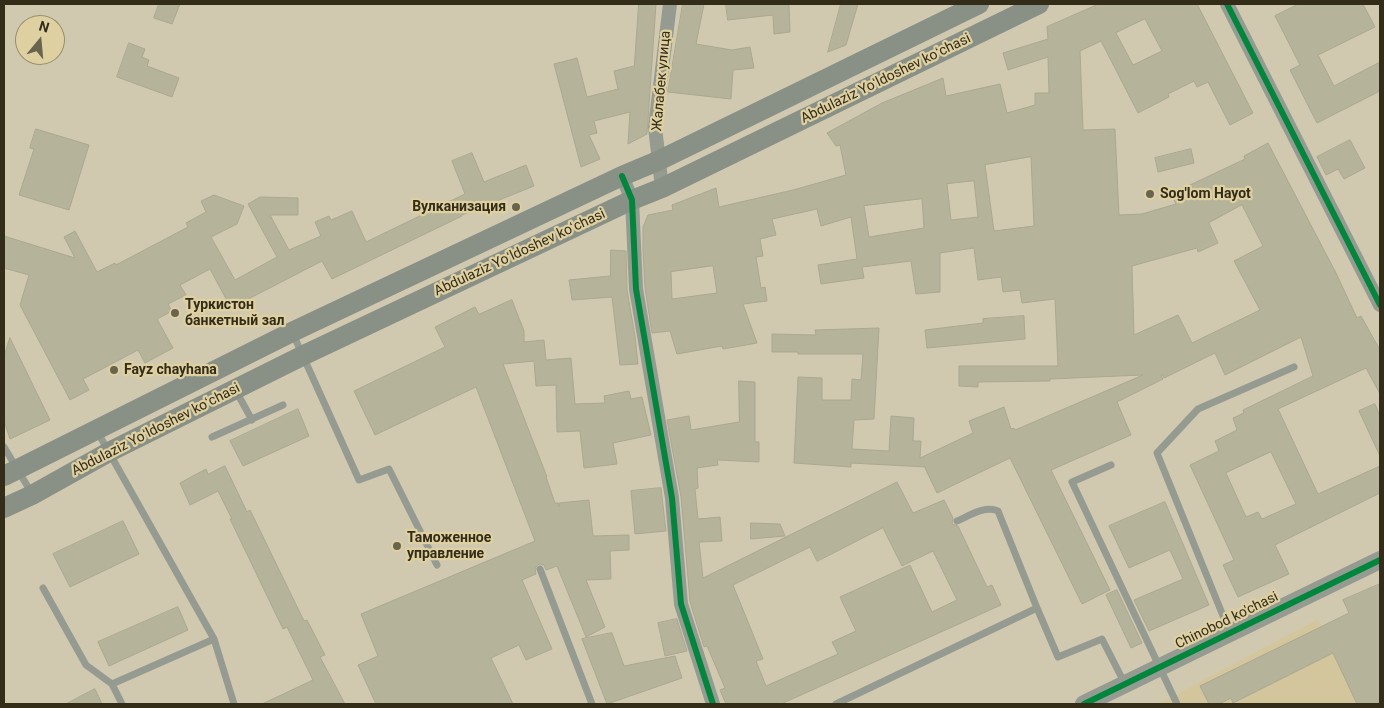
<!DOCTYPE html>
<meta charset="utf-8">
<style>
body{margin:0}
#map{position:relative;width:1384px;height:708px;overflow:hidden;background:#d1c9af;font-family:Roboto,sans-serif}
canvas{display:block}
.frame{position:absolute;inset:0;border:5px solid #322c19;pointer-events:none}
.north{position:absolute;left:15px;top:15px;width:50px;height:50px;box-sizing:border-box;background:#dfd0a1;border:1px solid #9a8e6b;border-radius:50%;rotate:17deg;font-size:14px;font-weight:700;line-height:20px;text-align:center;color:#322c19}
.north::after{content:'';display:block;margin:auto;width:18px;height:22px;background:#6a634e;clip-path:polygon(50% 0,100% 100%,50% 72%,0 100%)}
</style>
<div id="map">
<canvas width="1384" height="708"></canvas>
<div class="frame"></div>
<div class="north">N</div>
</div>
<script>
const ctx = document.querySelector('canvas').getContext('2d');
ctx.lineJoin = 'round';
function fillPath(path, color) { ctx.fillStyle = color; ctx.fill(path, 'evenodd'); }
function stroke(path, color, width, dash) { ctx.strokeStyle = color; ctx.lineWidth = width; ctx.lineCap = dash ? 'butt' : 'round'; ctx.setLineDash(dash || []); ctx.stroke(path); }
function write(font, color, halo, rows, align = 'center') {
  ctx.font = font + ' Roboto,sans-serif'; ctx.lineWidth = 4.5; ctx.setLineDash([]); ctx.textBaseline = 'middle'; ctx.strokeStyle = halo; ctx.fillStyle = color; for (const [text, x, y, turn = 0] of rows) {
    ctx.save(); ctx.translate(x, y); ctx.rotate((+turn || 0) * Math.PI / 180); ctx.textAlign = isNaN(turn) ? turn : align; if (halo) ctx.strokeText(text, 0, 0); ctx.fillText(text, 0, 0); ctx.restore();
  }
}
fillPath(new Path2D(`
 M1318,619L1357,704H1158Z`), '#d3c69c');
const building = new Path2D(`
 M159,4H180L172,24L154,18Z
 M639,4H656L647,134L628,144L630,112L594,121L597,133L589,135L600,159L581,167L554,64L577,58L587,97L618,89L614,71L634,66Z
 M683,4H704L696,44L732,50L750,47L754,68L733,70L731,99L668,92Z
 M726,4H789L790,32L774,34L773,15L728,20Z
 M841,4H858L846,45L828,52Z
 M1099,4H1197L1253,113L1230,125L1208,82L1197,87L1194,81L1168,94L1169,97L1138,113L1101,41L1080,51L1083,130L1115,129L1119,215L1142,214L1176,204L1171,194L1245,159L1244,156L1268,143L1336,273L1357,318L1361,316L1380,350V394L1366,368L1278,409L1318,494L1380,466V493L1275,545L1289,574L1238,597L1223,565L1234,560L1190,465L1219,451L1215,441L1237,430L1233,418L1244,413L1243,410L1313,376L1301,337L1225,375L1215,353L1164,378L1163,375H1161L1163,379L1117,402L1131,435L1051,470L1110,590L1082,604L1010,458L937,493L925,468L926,467L851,463V467L794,463L798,377L822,378V400H851L852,379L861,380L863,354H798V352H772V334L816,335L815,330L879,328L874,419L854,420L852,449L889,451L891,416L914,418L913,441H921L920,458L973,433L969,421L1004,407L1011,429L1014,428L1015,430L1143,375L1050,379V381L978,382V387L959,386V366H1058L1055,299L1022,303L1020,290L1003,292L1001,277L978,280L974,248L940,253V292L916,294L911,261L862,267L864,278L821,284L818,265L857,259L851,217L821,226L817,209L772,219L776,235L760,239L763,256L756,257L761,288L765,287L767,301L743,304L757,343L723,349L722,346L677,354L670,331L652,333L645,288L643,251V227L648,215L673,210L672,205L716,188L719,207L793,190L846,175L840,145L836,146L827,133L882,103L943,78L946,96L1000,84L1007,113L1035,105V93H1049L1048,57L1008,70L1003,53L1048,39L1047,27ZM1145,19L1162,51L1133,65L1116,33ZM1031,157L1034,226L994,231L985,165ZM974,181L978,217L951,220L947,184ZM922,199L924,228L869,237L864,206ZM1242,205L1263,246L1234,261L1260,310L1192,343L1178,315L1134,335L1132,266L1197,248L1198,252L1218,243L1209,223ZM713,266L717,293L672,299L671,272ZM1271,452L1296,504L1262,519L1258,512L1246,517L1226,473Z
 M1299,4H1363L1375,27L1318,55L1334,86L1380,62V91L1317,123L1290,70L1300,65L1275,16Z
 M129,43L145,49L142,57L149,60L147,66L179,78L172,97L117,77Z
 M36,129L89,145L69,210L19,195L34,149L30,148Z
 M1350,140L1365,168L1344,179L1338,169L1326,175L1317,157Z
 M1191,149L1194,163L1158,172L1155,158Z
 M472,153L484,182L526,165L534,186L462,215V216L332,279L322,261L231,308L210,269L180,285L186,295L168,304L172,311L157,319L173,348L145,363L138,350L83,379L89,390L70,400L20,305L29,275L4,268V236L75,258L64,237L75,231L97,272L115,263L116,265L188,227L186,223L206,212L201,201L214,195L244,206L237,224L211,237L235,280L277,257L248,204L260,197L298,198V215H270L289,250L321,236L315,222L329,216L331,220L352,211L366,242L465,194L452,161Z
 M611,250L626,251L627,290L635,336L638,364L620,365L612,297L572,300L569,280L610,276Z
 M512,300L524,331V342L544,340L546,360L571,358L575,404L605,403L604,396L629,391L631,399L642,397L651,435L613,443L617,464L584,468L580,431L557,432L556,385L536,386L534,361L503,364L547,477H546L555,503H558L559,507V503L589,500L593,536L629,535V550L610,551L611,579L586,580L605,627L586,637L557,566L546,570L544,565L539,564L535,568L536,574L522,580L552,649L526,660L519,645L491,658L513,704H376L358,665L378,656L361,614L535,541L476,387L375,435L354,391L445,347L435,327L475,307L479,314Z
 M1024,316L1025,339L927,348L925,330L983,323V319Z
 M10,338L50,420L10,439L4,421V357Z
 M739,381L755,382V442H759V462L717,460L718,465L697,468L698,488L695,489L698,519L720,517L722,541L699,542L703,578L897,482L913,513L944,500L953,518L952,524L958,526L987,587L992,585L1001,605L781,704H726L720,690L725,688L707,646L704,647L690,602L681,497L667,420L689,416L691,430L739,422ZM883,528L902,566L933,551L957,600L932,612L910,565L840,597L856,631L832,642L838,654L766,686L756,661L763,659L733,585L810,547L817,561Z
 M1375,404L1380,416V456L1359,411Z
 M298,409L309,436L243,466L230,441Z
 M225,466L247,512L250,510L304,621L307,620L325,655L320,657L345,704H262L313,680L287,627L283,629L230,519H232L218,491L190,505L180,483L206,469L208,474Z
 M661,488L666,531L635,534L631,491Z
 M1165,502L1209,605L1149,631L1134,600L1183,579L1170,550L1129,568L1109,526Z
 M123,521L139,554L70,587L53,554Z
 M751,523L780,524L785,536L751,539Z
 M1380,584V704H1357L1333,653L1233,703L1231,698L1219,704H1209L1200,686L1349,613L1343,600Z
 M1117,590L1142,643L1131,648L1106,595Z
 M178,607L188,630L109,666L98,642Z
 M677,619L687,651L665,656L658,623Z
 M612,633L624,666L675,656L682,678L607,704L582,639Z
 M95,689L102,704H66Z`);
fillPath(building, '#b5b399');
stroke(building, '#aaa792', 1);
stroke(new Path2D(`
 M293,334L359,480L389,469L437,565
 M236,391L252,420
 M97,431L214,639L234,704
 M212,437L283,405
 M4,447L31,492
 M1111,465L1072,482L1177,704
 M540,569L592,704
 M43,588L86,665L112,684
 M1037,608L1058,657L1102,639L1125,684
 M1230,633L1157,453L1198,409L1294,367
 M122,704L112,684L214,639
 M836,704L1037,608L998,511C985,505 969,516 957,521`), '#959b91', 7);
stroke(new Path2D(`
 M1227,4L1380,305
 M622,176L632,200L636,289L672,498L681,604L713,704
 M662,188L655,127L670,4`), '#959b91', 14);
stroke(new Path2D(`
 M1084,704L1380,560`), '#959b91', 18);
stroke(new Path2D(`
 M4,476L292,332L622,176L660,160L979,4
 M4,508L32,495L109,452L304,355L632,200L662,188L1039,4`), '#899186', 20);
stroke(new Path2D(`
 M1227,4L1380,305
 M622,176L632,200L636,289L672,498L681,604L713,704
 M1084,704L1380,560`), '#00873e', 6);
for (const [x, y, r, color] of [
 [1150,194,5,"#6a634e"],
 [516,207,5,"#6a634e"],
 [175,313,5,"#6a634e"],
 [114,370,5,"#6a634e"],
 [397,546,5,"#6a634e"]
]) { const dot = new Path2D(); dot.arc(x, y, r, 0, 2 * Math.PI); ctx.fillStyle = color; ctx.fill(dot); stroke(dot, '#dfd0a1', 2); }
write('14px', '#322c19', '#dfd0a1', [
 ["Abdulaziz Yoʻldoshev koʻchasi",886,79,-26],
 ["Жалабек улица",662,81,-85],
 ["Abdulaziz Yoʻldoshev koʻchasi",520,253,-25],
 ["Abdulaziz Yoʻldoshev koʻchasi",156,430,-27],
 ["Chinobod ko'chasi",1227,621,-26]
]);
write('bold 14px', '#322c19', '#dfd0a1', [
 ["Sog'lom Hayot",1160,194],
 ["Вулканизация",506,207,"right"],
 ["Туркистон",185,305],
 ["банкетный зал",185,321],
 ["Fayz chayhana",124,370],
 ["Таможенное",407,538],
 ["управление",407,554]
], 'left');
</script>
